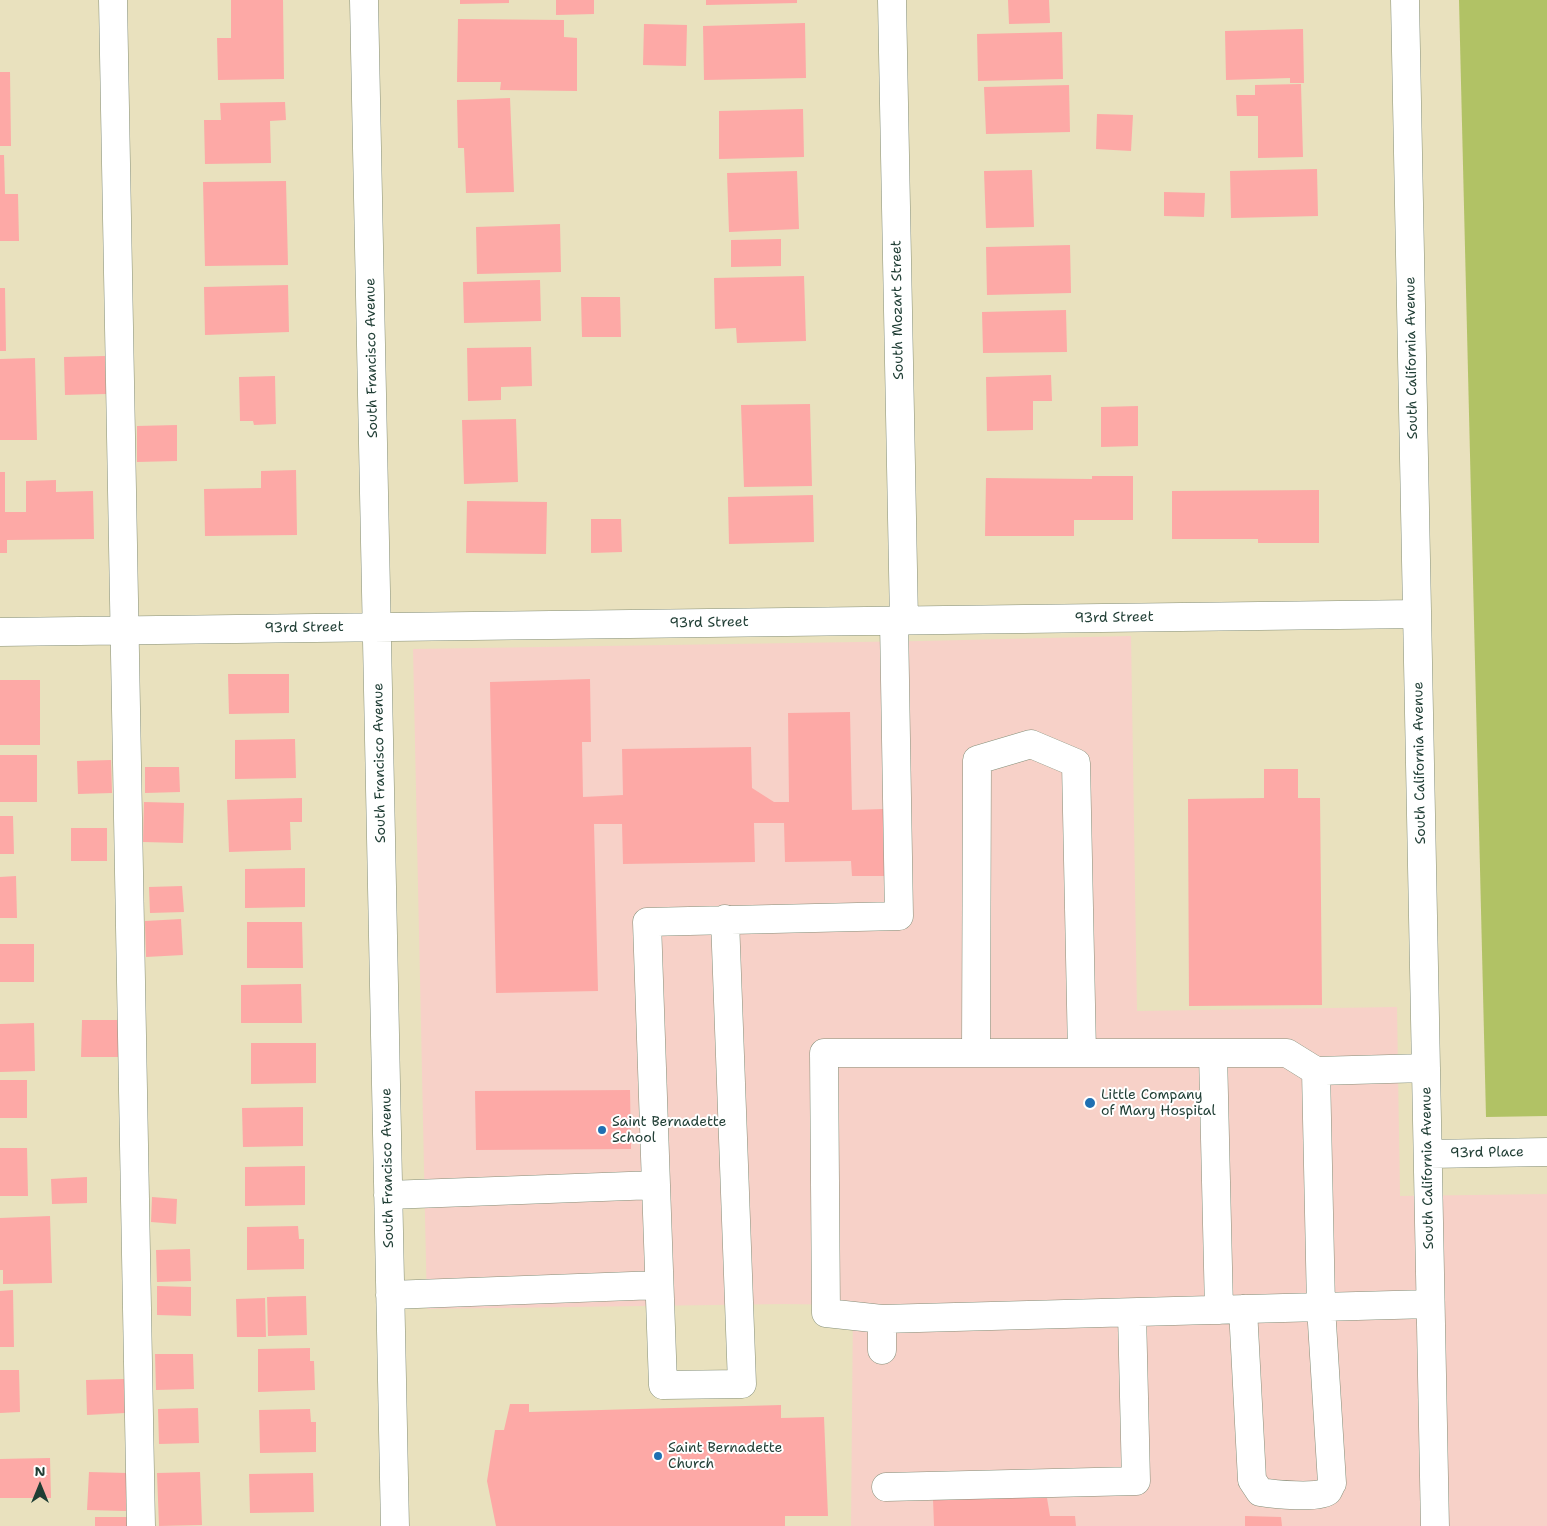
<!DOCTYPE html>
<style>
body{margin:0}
#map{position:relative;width:1547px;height:1526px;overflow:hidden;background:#e9e1be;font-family:"Shantell Sans",sans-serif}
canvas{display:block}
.north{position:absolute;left:15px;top:1461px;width:50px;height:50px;-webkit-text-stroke:4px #fff;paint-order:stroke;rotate:0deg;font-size:14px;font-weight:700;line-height:20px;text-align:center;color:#1f3d34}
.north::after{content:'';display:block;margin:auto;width:18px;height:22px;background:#1f3d34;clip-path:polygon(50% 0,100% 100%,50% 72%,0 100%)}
</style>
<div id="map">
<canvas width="1547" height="1526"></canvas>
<div class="north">N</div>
</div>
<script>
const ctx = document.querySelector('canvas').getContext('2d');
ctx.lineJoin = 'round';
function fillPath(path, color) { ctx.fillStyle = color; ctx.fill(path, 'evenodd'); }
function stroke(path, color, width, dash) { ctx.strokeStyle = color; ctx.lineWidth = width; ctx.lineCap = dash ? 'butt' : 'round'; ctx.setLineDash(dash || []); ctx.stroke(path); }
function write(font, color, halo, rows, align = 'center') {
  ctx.font = font + ' "Shantell Sans",sans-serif'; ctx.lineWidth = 4; ctx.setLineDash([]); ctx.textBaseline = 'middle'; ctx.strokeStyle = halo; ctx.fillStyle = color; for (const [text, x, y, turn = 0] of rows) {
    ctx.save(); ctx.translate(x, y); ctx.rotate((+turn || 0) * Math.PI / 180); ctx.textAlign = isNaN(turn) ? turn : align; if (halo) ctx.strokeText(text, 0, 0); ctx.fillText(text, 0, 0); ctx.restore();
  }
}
fillPath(new Path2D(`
 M1131,636L1137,1011L1397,1007L1400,1196L1547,1194V1526H851L853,1305L784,1304L427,1309L413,649L921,641Z`), '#f7d1c8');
fillPath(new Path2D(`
 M1459,0H1547V1116L1486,1117Z`), '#b1c265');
fillPath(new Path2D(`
 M231,0H283L284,79L218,80L217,38H231Z
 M460,0H509V3L460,4Z
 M556,0H594V14L556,15Z
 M706,0H797V3L706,5Z
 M1008,0H1049L1050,23L1009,24Z
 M458,19L564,20V37L577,38V91L500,90L501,82H457Z
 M805,23L806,78L704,80L703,26Z
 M644,24L687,25L686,66L643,65Z
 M1303,29L1304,83H1290V78L1226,80L1225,31Z
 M1062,32L1063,79L978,81L977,34Z
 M0,72H10L11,146H0Z
 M1301,84L1303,157L1258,158V116H1237L1236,95H1255V85Z
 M1069,85L1070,132L986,134L984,87Z
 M510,98L514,192L466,193L464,148H458L457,100Z
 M285,102L286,120L270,121L271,163L205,164L204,120H221L220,103Z
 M803,109L804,157L719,159V111Z
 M1097,114L1133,115L1131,151L1096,149Z
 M0,155H4L5,194H18L19,241H0Z
 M1317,169L1318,216L1231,218L1230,171Z
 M1032,170L1034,227L986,228L984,171Z
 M797,171L799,229L729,232L727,173Z
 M286,181L288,265L205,266L203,182Z
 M1164,192L1205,193L1204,217L1164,216Z
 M560,224L561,272L477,274L476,227Z
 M781,239V266L731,267V240Z
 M1070,245L1071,293L987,295L986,247Z
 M804,276L806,341L737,343L736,328L715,329L714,278Z
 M540,280L541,321L464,323L463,282Z
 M288,285L289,332L205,335L204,287Z
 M0,288H5L6,351H0Z
 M581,297H620L621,337H582Z
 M1066,310L1067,352L983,353L982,312Z
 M531,347L532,386L501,387V400L468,401L467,348Z
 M105,356L106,394L65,395L64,357Z
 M35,358L37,440H0V359Z
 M1051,375L1052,401H1033V430L987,431L986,377Z
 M275,376L276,424L254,425L253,421H240L239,377Z
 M810,404L812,486L744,487L741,405Z
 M1138,406V446L1101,447V407Z
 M516,419L518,482L464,484L462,420Z
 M177,425V461L137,462V426Z
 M296,470L297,535L205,536L204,489L261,488V471Z
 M0,472H5V512H26V481L56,480V492L93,491L94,539L7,540V553H0Z
 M1092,476H1133V520H1074V536H985L986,478L1092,479Z
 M1319,490V543H1258V539H1172V491Z
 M813,495L814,542L729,544L728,497Z
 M467,501L547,502L546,554L466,553Z
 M591,519H621L622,552L591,553Z
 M228,674H289V713L229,714Z
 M590,679L591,742H582L583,797L623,795L622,749L751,747L752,788L774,802H789L788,713L850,712L852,810L883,809L884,876H852L851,861L785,862L784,823H754L755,862L623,864L622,824H594L598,991L496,993L490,682Z
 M0,680H40V745H0Z
 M295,739L296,778L235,779V740Z
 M0,755H37V802H0Z
 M111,760L112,793L78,794L77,761Z
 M145,767H179L180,792L145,793Z
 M1264,769H1298V798H1320L1322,1005L1189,1006L1188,799L1264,798Z
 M302,798V822H290L291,850L229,852L227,800Z
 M144,802L184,803L183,843L143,842Z
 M0,816H13L14,854H0Z
 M71,828H107V861H71Z
 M305,868V907L245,908V869Z
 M16,876L17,918H0V877Z
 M182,886L184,912L150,913L149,887Z
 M181,919L183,955L146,957L145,921Z
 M247,922H302L303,968H247Z
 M0,944H34V982H0Z
 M301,984L302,1023H241V985Z
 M82,1020H118V1057H81Z
 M34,1023L35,1071L0,1072V1024Z
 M251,1043H316V1083L251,1084Z
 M0,1080H27V1118H0Z
 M630,1090L631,1149L476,1150L475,1091Z
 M303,1107V1146L243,1147L242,1108Z
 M0,1148H27L28,1196H0Z
 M305,1166V1205L245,1206V1167Z
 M87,1177V1203L52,1204L51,1179Z
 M152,1197L177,1199L176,1224L151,1222Z
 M50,1216L52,1283L3,1284V1270H0V1218Z
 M298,1226L299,1239H304V1269L247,1270V1227Z
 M190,1249L191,1281L157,1282L156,1250Z
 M157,1286L191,1287V1316L157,1315Z
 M13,1290L14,1347H0V1291Z
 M306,1296L307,1335L268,1336L267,1297Z
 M265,1298L266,1337H237L236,1299Z
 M310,1348V1361H314L315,1390L258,1392V1349Z
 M155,1354H193L194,1389L156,1390Z
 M0,1370H19L20,1412L0,1413Z
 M124,1379L125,1413L87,1415L86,1380Z
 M510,1404H529V1412L781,1405V1418L824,1417L828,1516H785V1526H496L487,1481L495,1430H504Z
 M198,1408L199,1443L159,1444L158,1409Z
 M310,1409L311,1422H316V1452L260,1453L259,1410Z
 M50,1458L51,1498H0V1459Z
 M89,1472L127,1473L126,1511L87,1510Z
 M200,1472L202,1525L159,1526L157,1473Z
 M313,1473L314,1512L250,1513L249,1474Z
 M983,1498H1047L1050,1516H1075L1076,1526H934L933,1499Z
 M1245,1516L1281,1517L1282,1526H1245Z
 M95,1517H132V1526H95Z`), '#fda9a6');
const minor = new Path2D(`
 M113,0L141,1526
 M364,0L395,1526
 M892,0L904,621
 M1405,0L1435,1526
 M0,632L1417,614
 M976,1053L977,760L1031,744L1076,763L1082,1053
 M1213,1053L1219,1310
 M1428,1154L1547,1152
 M656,1185L663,1385L742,1384L725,919
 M388,1195L656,1185L647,922L899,916L894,621
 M390,1295L659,1285
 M1243,1309L1252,1480L1260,1492C1272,1494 1320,1499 1328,1491C1329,1490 1331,1484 1332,1483L1321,1307L1316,1071
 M882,1319L826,1313L824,1053H1287L1316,1071L1426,1068
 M882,1350V1319L1430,1304
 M886,1487L1136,1481L1132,1313`);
stroke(minor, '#848f79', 29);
stroke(minor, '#fff', 28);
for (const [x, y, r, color] of [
 [1090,1103,6,"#1f6fb2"],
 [602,1130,5,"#1f6fb2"],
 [658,1456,5,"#1f6fb2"]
]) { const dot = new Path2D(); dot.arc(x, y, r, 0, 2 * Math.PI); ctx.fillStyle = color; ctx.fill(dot); stroke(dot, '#fff', 2); }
write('14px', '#1f3d34', '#fff', [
 ["South Mozart Street",898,310,-91],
 ["South Francisco Avenue",372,358,-91],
 ["South California Avenue",1412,358,-91],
 ["93rd Street",1114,618,-1],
 ["93rd Street",709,623,-1],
 ["93rd Street",304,628,-1],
 ["South Francisco Avenue",380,763,-91],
 ["South California Avenue",1420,763,-91],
 ["93rd Place",1487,1153,-1],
 ["South Francisco Avenue",388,1168,-91],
 ["South California Avenue",1428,1168,-91]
]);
write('14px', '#1f3d34', '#fff', [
 ["Little Company",1101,1095],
 ["of Mary Hospital",1101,1111],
 ["Saint Bernadette",612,1122],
 ["School",612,1138],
 ["Saint Bernadette",668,1448],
 ["Church",668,1464]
], 'left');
</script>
